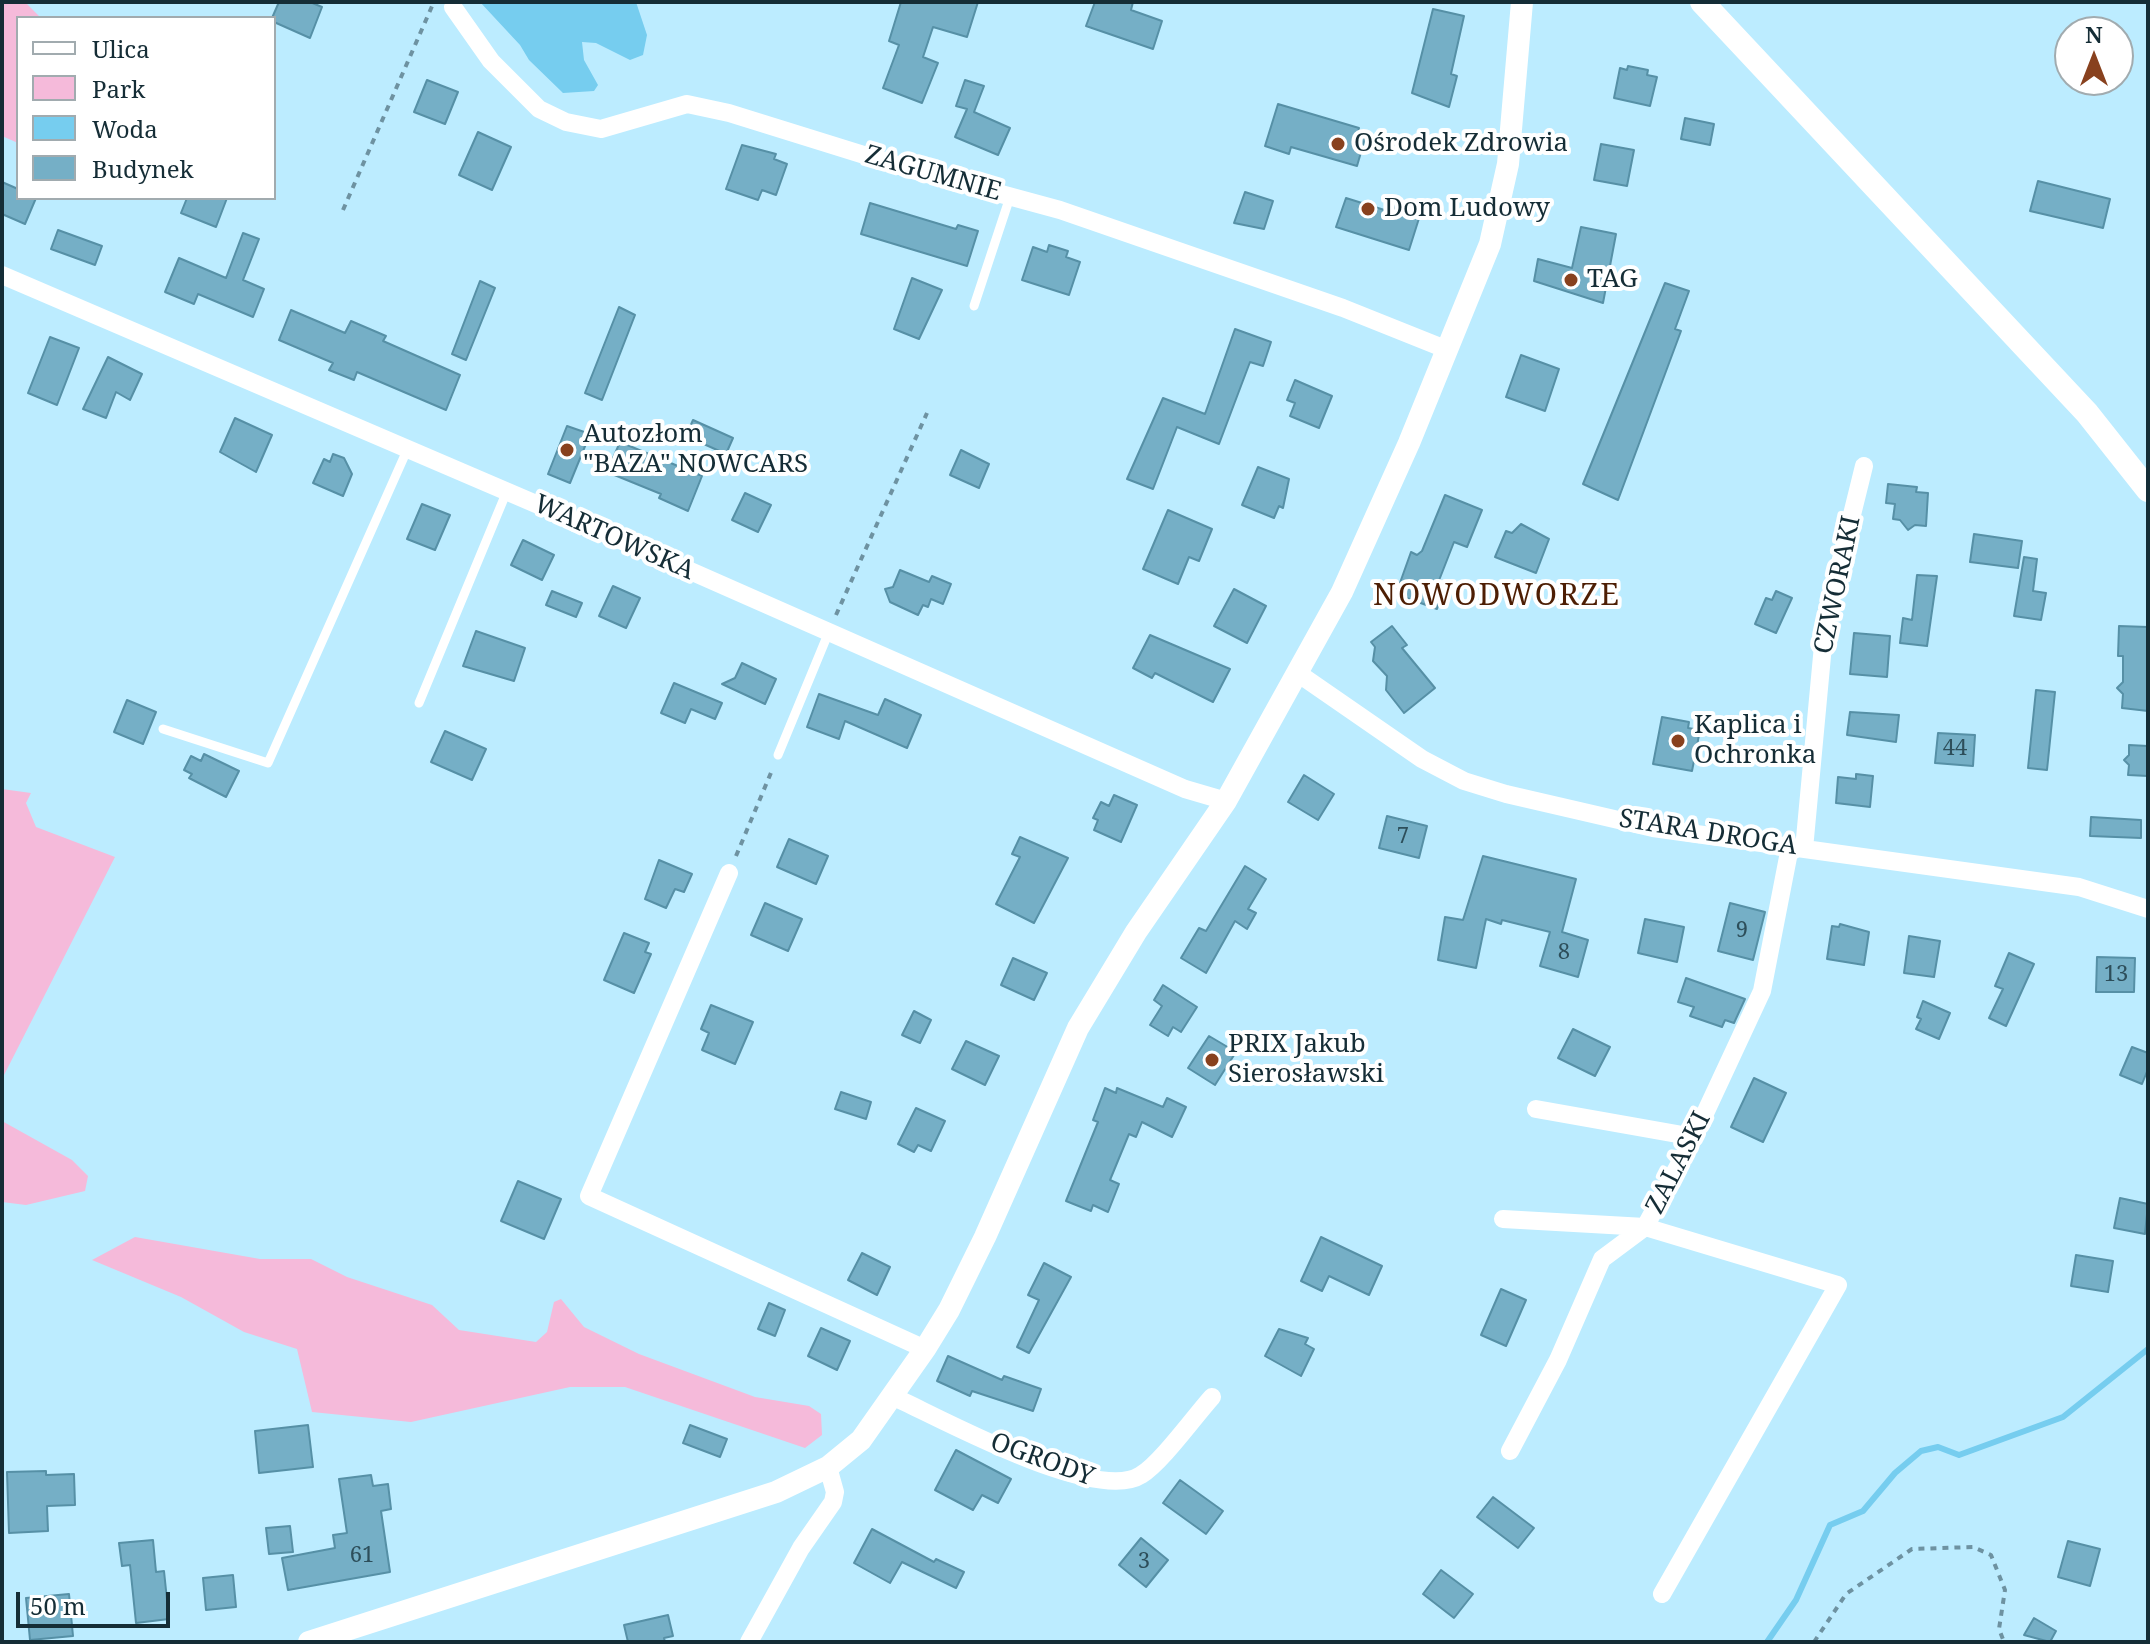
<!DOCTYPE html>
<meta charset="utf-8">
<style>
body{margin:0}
#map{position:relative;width:2150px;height:1644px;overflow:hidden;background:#bcecff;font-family:"Noto Serif",serif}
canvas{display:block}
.frame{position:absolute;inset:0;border:4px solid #152d36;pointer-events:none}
.legend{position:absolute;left:16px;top:16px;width:260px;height:184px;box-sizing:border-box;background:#fff;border:2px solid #a1abaf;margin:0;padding:10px 14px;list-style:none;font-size:24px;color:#152d36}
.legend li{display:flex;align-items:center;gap:16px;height:40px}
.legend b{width:40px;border:2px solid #a1abaf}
.north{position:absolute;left:2054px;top:16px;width:80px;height:80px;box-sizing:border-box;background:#fff;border:2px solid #a1abaf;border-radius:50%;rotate:0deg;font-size:22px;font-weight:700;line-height:32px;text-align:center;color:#152d36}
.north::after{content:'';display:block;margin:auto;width:28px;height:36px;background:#88411e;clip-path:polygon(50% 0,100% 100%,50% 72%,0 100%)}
.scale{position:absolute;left:16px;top:1592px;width:154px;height:36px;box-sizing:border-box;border:4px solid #152d36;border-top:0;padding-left:10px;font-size:24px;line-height:28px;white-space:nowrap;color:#152d36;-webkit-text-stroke:6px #fff;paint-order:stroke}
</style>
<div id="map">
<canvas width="2150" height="1644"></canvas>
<div class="frame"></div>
<ul class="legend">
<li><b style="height:10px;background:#fff"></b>Ulica</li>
<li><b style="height:22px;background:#f5bada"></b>Park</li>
<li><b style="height:22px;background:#76cdef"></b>Woda</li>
<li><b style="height:22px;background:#75afc6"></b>Budynek</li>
</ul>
<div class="north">N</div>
<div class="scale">50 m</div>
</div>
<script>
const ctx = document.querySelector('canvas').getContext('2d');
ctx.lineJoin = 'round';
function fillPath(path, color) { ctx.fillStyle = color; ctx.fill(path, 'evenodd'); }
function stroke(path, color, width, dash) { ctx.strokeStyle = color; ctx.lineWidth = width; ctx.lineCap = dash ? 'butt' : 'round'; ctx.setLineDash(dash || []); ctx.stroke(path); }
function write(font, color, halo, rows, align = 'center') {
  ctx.font = font + ' "Noto Serif",serif'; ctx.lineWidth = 8; ctx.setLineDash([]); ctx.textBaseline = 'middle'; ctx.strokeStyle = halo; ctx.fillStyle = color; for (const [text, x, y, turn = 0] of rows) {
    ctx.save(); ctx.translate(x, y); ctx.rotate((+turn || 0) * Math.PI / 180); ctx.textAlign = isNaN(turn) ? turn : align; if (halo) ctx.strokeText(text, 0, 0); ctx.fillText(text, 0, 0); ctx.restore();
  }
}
fillPath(new Path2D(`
 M2,2L27,4L41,18H18V143L2,136Z
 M2,789L31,793L26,803L36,827L115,857L2,1079Z
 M2,1121L72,1160L88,1176L85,1191L26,1205L2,1202Z
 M135,1237L260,1259H311L347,1277L432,1305L459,1330L536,1342L547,1332L554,1302L561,1299L584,1327L639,1354L755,1397L809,1406L821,1414L822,1435L805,1448L625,1387H570L411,1422L312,1412L297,1349L244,1332L181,1297L92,1260Z`), '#f5bada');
fillPath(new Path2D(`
 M480,2H636L647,35L643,55L630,60L596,43L582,42L584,60L598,85L594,91L563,93L529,60L520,45Z`), '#76cdef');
stroke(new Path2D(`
 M1767,1642L1796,1600L1830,1525L1863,1511L1895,1473L1921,1451L1938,1447L1959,1455L2063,1417L2148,1349`), '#76cdef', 6);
const building = new Path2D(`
 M279,2H310L322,7L310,38L274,22L272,18Z
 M901,2H978L967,37L933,27L923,57L938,63L922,103L883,88L899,45L889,41Z
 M1095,2H1133L1131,10L1162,21L1153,49L1086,26Z
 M1433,9L1464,16L1451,74L1457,76L1449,107L1412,93Z
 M1628,66L1648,70L1647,75L1657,77L1650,106L1614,98L1620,68L1627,70Z
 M427,80L458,92L445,124L414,112Z
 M965,80L984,86L974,112L1010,128L998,155L955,137L967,109L956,106Z
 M1278,104L1359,128L1358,132L1366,135L1357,166L1291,147L1289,154L1265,146Z
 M1685,118L1714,124L1710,145L1681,139Z
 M478,132L511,147L492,190L459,175Z
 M1601,144L1634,150L1627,186L1594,180Z
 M742,145L776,154L774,159L787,164L776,195L762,190L758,200L726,189Z
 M2038,181L2110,199L2103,228L2030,211Z
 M2,182L18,189V198H36L25,224L2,214Z
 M1245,192L1273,201L1264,229L1234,223Z
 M187,198H227L216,227L181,213Z
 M1346,198L1394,213L1396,204L1421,212L1409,250L1336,227Z
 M870,203L956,229L958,225L978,231L967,266L861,234Z
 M1581,227L1616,234L1603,303L1534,281L1538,259L1572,268Z
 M58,230L102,246L95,265L51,249Z
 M243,233L259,239L243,280L264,289L253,317L198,294L194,304L165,292L179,258L226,278Z
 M1049,245L1068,251L1066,257L1080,262L1069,295L1022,280L1033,247L1047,252Z
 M912,278L942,290L919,339L894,329Z
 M480,281L495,288L466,360L452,354Z
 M1665,283L1689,291L1675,329L1681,331L1618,500L1583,484Z
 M619,307L635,315L602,400L585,393Z
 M291,310L345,333L351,321L386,336L383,341L460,375L446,410L357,372L354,380L329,370L333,363L279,340Z
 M1235,329L1271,342L1263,366L1250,362L1219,444L1177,427L1153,489L1127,479L1163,398L1205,414Z
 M50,337L79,348L57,405L28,393Z
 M1521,355L1559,369L1545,411L1506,397Z
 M108,357L142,374L130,400L116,392L106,418L83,409Z
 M1295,380L1332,396L1319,428L1290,416L1295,403L1287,400Z
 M235,418L272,435L256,472L220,452Z
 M693,420L733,438L726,454L686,436Z
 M567,426L590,434L570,483L548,474Z
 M620,442L702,476L688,511L659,498L661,494L607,472Z
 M961,450L989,464L979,488L950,475Z
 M333,454L344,458L352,474L343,496L313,483L324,459L330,462Z
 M1258,467L1289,479L1283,508L1279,506L1274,518L1242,505Z
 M1888,484L1917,487L1916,492L1928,493L1926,526L1915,525L1908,530L1900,520L1893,519L1895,504L1886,503Z
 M745,493L771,505L758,532L732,520Z
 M1445,495L1482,510L1467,547L1454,542L1438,583L1445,586L1437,609L1396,594L1411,552L1417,555L1422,551Z
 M422,504L450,515L435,550L407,539Z
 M1168,510L1212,529L1199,561L1189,557L1178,584L1143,569Z
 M1521,524L1549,539L1536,573L1495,557L1506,531L1512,533Z
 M1974,534L2022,541L2018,568L1970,562Z
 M523,540L554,555L542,580L511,565Z
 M2024,557L2037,559L2033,591L2046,593L2041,620L2014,616Z
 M900,570L929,582L932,576L951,584L943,604L931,599L928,607L923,605L918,615L890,602L885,589L893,587Z
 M1917,575L1937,576L1927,646L1900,643L1903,618L1912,620Z
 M613,586L640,598L626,628L599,616Z
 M1234,589L1266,606L1247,643L1214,626Z
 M552,591L582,603L576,617L546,605Z
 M1776,591L1792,598L1776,633L1755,624L1766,598L1772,600Z
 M1392,626L1407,645L1402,648L1435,688L1404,713L1386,690L1387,676L1373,661L1375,647L1371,642Z
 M2119,626L2148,627V711L2122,708L2123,694L2117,688L2123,682V656H2118Z
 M476,631L525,648L514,681L463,666Z
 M1854,633L1890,636L1887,677L1850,674Z
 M1150,635L1230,669L1213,702L1155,673L1152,678L1133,668Z
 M742,663L776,679L765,704L722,684L735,678Z
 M674,683L722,703L715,719L691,709L685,723L661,713Z
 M2036,690L2055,692L2047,770L2028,768Z
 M819,694L878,715L885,699L921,715L907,748L845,721L839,739L807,727Z
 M127,700L156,712L143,744L114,732Z
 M1850,712L1899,715L1896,742L1847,735Z
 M1662,717L1689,722L1688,728L1700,730L1692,771L1653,764Z
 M445,731L486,749L472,780L431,762Z
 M1938,733L1975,735L1973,766L1935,763Z
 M2129,745L2148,746V776L2128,775L2129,765L2124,760L2129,755Z
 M204,754L239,771L226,797L189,778L192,774L184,770L191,756L201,761Z
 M1856,774L1873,776L1870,807L1836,803L1838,777L1856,779Z
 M1304,775L1334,794L1318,820L1288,802Z
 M1114,795L1137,805L1121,842L1094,830L1098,820L1093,818L1101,802L1109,806Z
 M1387,816L1427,826L1419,858L1379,848Z
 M2091,817L2141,820V838L2090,836Z
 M1020,837L1068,858L1034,923L996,904L1020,857L1012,854Z
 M789,839L828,856L816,884L777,867Z
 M1483,856L1576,879L1562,932L1588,940L1578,977L1540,966L1550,932L1502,920L1501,924L1486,919L1476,968L1438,960L1445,917L1463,920Z
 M659,860L692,874L684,892L675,889L666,908L645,899Z
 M1245,866L1266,879L1248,909L1256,913L1247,929L1235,921L1206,973L1181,958L1199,928L1206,931Z
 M765,903L802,919L788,951L751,935Z
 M1730,903L1765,912L1753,960L1718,951Z
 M1645,919L1684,927L1677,962L1638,953Z
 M1840,924L1869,932L1864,965L1827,959L1832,926L1839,927Z
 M624,933L649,943L645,952L651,954L634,993L604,980Z
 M1909,936L1940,941L1934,977L1904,973Z
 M2009,953L2034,964L2006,1026L1989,1018L2003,989L1995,986Z
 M2097,957L2135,958L2134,992H2096Z
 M1013,958L1047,973L1034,1000L1001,985Z
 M1686,978L1745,999L1734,1023L1725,1020L1722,1027L1690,1016L1694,1007L1678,1002Z
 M1163,985L1197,1007L1181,1032L1173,1027L1168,1036L1150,1025L1162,1006L1154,1000Z
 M1923,1001L1950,1013L1939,1039L1916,1029L1921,1019L1917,1017Z
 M711,1005L753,1022L735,1064L702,1050L709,1033L701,1029Z
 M914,1011L931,1020L920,1043L902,1035Z
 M1573,1029L1610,1047L1595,1076L1558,1058Z
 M1209,1036L1236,1052L1215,1085L1188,1068Z
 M966,1041L999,1056L985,1085L952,1069Z
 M2132,1047L2148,1053V1069L2142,1084L2120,1075Z
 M1754,1078L1786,1093L1763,1142L1731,1127Z
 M1105,1088L1116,1093L1117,1088L1163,1107L1167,1098L1186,1107L1172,1137L1142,1122L1136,1137L1129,1134L1110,1180L1119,1184L1108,1212L1093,1205L1091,1211L1066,1201L1098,1122L1093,1120Z
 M841,1092L871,1102L866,1119L835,1109Z
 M916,1108L945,1121L931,1151L918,1145L914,1152L898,1144Z
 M518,1181L561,1199L544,1239L501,1221Z
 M2120,1198L2148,1204L2145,1234L2114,1228Z
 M1321,1237L1382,1266L1369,1295L1329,1276L1322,1291L1301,1281Z
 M862,1253L890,1267L877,1295L848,1280Z
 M2076,1255L2113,1261L2108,1292L2071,1286Z
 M1044,1263L1071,1277L1029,1353L1017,1347L1039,1300L1028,1295Z
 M1501,1289L1526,1300L1506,1346L1481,1335Z
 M769,1303L785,1310L775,1336L758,1329Z
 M821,1328L850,1341L837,1370L808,1356Z
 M1279,1329L1308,1338L1305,1344L1314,1349L1301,1376L1265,1356Z
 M948,1356L1002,1380L1004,1376L1041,1389L1033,1411L972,1391L970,1396L937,1381Z
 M308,1425L313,1467L259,1473L255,1431Z
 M690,1425L727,1439L720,1457L683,1443Z
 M956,1450L1011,1479L998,1503L982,1495L973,1510L935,1490Z
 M46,1471V1475L74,1474L75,1505L47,1506L48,1531L9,1533L7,1472Z
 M371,1475L373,1486L388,1484L391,1509L381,1511L390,1572L288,1590L282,1558L335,1548L333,1535L347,1533L339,1479Z
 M1180,1480L1223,1511L1206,1534L1163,1503Z
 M1493,1497L1534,1528L1518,1548L1477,1517Z
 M290,1526L293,1552L269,1554L266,1528Z
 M872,1529L934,1562L936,1559L964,1572L956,1588L902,1562L890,1583L854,1563Z
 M1141,1538L1168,1560L1146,1587L1119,1565Z
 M153,1540L156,1572L164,1571L169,1619L136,1623L130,1565L122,1566L119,1543Z
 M2068,1541L2100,1549L2090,1586L2058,1577Z
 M1441,1570L1473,1594L1454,1618L1423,1594Z
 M233,1575L236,1607L206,1610L203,1578Z
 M69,1594L73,1636L30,1640L26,1598Z
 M668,1615L673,1636L664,1638L665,1642H628L624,1625Z
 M2034,1618L2056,1631L2050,1642L2024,1635Z`);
fillPath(building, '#75afc6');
stroke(building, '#5690a6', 2);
stroke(new Path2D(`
 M343,210L433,4
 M836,615L927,413
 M736,856L773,768
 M1814,1642L1846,1594L1912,1549L1973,1547L1991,1555L2005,1590L1999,1629L2004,1642`), '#6e92a1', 4, [6, 6]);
stroke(new Path2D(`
 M974,306L1010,197
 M419,703L507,491
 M163,729L268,763L408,448
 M778,755L828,634`), '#fff', 9);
stroke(new Path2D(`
 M453,7L491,61L539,109L566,122L601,129L687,104L729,113L909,169L1060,210L1343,308L1448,350
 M2,275L620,540L1185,789L1226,801
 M1299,674L1422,759L1464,781L1506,794L1653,828L2079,887L2148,909
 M1804,849L1825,624L1864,466
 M729,873L589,1196L925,1349
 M1536,1109L1694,1137
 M1503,1219L1645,1227L1838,1285L1662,1594
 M894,1397C942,1419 1096,1504 1141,1475C1161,1463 1194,1417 1212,1397
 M1510,1451L1558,1360L1602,1259L1645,1227L1694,1137L1762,991L1790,847
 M749,1642L801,1548L833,1502L835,1492L828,1467`), '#fff', 18);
stroke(new Path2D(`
 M309,1642L776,1492L828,1467L861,1440L925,1349L949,1310L985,1237L1078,1028L1136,932L1226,801L1342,592L1409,443L1490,244L1508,164L1522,2`), '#fff', 22);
stroke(new Path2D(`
 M1702,2L2087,413L2148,490`), '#fff', 24);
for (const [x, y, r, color] of [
 [1338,144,8,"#88411e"],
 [1368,209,8,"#88411e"],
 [1571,280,8,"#88411e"],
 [567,450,8,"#88411e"],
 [1678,741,8,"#88411e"],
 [1212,1060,8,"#88411e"]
]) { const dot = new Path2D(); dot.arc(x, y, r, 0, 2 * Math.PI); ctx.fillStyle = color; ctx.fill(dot); stroke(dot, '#fff', 3); }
write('22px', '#2d4e5a', null, [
 ["44",1955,749],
 ["7",1403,837],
 ["9",1742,931],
 ["8",1564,953],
 ["13",2116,975],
 ["61",362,1556],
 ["3",1144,1562]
]);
write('26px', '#152d36', '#fff', [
 ["Ośrodek Zdrowia",1354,144],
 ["Dom Ludowy",1384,209],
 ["TAG",1587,280],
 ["Autozłom",583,435],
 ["\"BAZA\" NOWCARS",583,465],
 ["Kaplica i",1694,726],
 ["Ochronka",1694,756],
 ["PRIX Jakub",1228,1045],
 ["Sierosławski",1228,1075]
], 'left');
write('26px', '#152d36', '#fff', [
 ["ZAGUMNIE",933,174,16],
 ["WARTOWSKA",614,538,24],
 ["CZWORAKI",1838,585,-78],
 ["STARA DROGA",1708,833,9],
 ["ZALASKI",1679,1163,-63],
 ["OGRODY",1042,1460,20]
]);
ctx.letterSpacing = '2px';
write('30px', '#4d1e04', '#fff', [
 ["NOWODWORZE",1497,596]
]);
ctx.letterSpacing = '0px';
</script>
